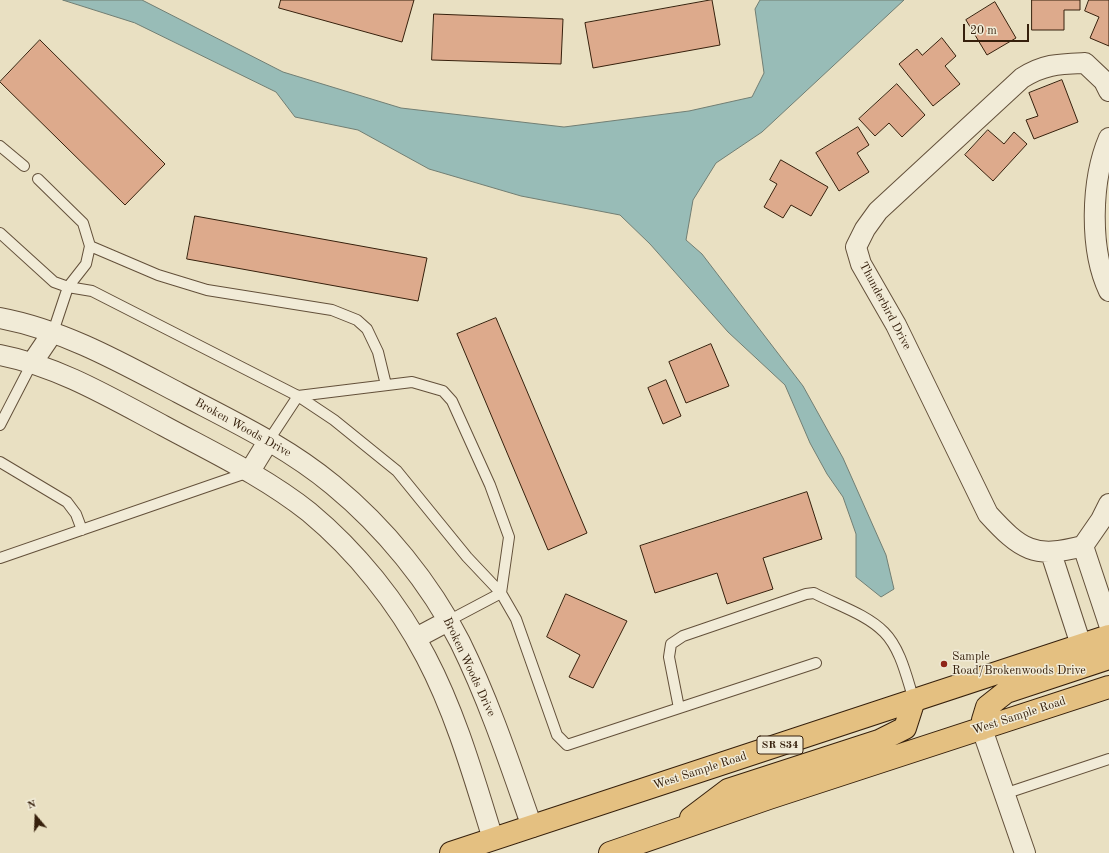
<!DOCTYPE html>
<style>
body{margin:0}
#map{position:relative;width:1109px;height:853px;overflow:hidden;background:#e9e0c2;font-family:"Old Standard TT",serif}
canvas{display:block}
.north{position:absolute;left:16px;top:797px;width:40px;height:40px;-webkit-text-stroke:3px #f1ebd7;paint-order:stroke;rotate:341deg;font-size:11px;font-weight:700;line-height:16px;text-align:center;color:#36200c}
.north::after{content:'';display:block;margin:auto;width:14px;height:18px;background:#36200c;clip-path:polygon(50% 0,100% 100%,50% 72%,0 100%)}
.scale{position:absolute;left:963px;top:24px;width:66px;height:18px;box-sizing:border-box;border:2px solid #36200c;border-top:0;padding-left:5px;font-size:12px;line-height:14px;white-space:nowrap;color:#36200c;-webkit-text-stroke:3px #f1ebd7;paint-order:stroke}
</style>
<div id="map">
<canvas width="1109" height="853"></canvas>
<div class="north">N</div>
<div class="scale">20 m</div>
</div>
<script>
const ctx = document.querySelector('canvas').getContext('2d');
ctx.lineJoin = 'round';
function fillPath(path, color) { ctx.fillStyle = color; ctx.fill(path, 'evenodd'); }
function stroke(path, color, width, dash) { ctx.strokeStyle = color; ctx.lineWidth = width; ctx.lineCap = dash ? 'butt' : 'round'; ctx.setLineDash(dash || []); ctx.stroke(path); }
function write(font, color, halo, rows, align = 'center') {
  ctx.font = font + ' "Old Standard TT",serif'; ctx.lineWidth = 3; ctx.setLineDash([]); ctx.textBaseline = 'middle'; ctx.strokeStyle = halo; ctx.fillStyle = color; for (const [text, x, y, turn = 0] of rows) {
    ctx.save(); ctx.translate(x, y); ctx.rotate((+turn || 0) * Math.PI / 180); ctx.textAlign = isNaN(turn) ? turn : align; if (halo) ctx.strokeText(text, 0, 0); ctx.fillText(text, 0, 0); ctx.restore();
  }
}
const water = new Path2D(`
 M63,0H142L283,72L401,108L564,127L689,111L752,97L764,73L755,9L760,0H904L762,132L716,163L693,200L686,240L702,254L803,386L843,458L886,555L894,589L881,597L856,577V534L843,497L827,474L810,443L785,385L728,332L650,244L620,215L521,196L429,169L358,130L295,117L276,92L135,23Z`);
fillPath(water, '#98bcb7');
stroke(water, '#717e73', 1);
const building = new Path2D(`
 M281,0H414L402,42L279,8Z
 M712,0L720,45L593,68L585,23Z
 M1032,0H1080V10H1064V30H1032Z
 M1089,0H1109V46L1090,38L1099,17L1085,11Z
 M995,2L1016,38L987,55L966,20Z
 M434,14L563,19L561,64L432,60Z
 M942,38L956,56L945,66L960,84L933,106L899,64L917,49L922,55Z
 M40,40L165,164L125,205L0,82Z
 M1062,80L1078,122L1034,139L1026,120L1038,116L1029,93Z
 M897,84L925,115L902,137L889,123L875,136L859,119Z
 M858,127L869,145L857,153L869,172L839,191L816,153Z
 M988,130L1004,144L1014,132L1027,144L993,181L965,155Z
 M781,160L828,187L811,216L791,205L783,218L764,207L777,184L770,180Z
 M195,216L427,258L418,301L187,259Z
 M496,318L587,533L548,550L457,334Z
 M711,344L729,386L686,403L669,362Z
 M666,380L681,416L663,424L648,388Z
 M807,492L822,539L763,558L773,589L727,604L717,573L655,593L640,546Z
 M566,594L627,621L593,688L569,677L580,655L547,637Z`);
fillPath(building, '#ddaa8c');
stroke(building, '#36200c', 1);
const service = new Path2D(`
 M0,146L24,166
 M38,179L83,223L90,246L86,264L68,287L92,291L298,396L269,440
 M0,233L54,282L68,287L53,332
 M90,246L158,275L207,290L332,310L357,320L367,329L378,352L386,385
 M298,396L412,382L443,391L452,401L490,485L509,537L501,593L516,619L557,735L567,745L816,663
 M298,396L334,420L397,471L467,557L501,593L448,621
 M0,425L32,363
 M0,462L67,502L76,514L82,530
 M0,558L249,472
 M679,708L669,657L671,644L683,636L806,594L814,593C837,605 866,614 884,632C901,649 907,679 914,700
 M1004,794L1109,759`);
const minor = new Path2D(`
 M1109,91L1104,81L1085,63C1059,64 1044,64 1022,78L878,211L865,229L856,247L861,264L896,325L988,514C1021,550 1034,559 1083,546L1101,520L1109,504
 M1109,138C1091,180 1089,249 1109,291
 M0,318C64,330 122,363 179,393C232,421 286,446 333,485C384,527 430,583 460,642C489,701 510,764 532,827
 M0,355C58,366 113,399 164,426C214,453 265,477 309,512C356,551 398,603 426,657C456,714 474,778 493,839
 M32,363L53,332
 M250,471L269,440
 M1083,546L1109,624
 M1051,553L1081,645
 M416,638L448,621
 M982,729L1025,853`);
const primary = new Path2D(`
 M982,729L983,720L987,707L1006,692L1109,658
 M691,818L728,790L879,741L905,728L914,700
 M451,853L1109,636
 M610,853L769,798L1109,687`);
stroke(service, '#63503a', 12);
stroke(minor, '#63503a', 22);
stroke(primary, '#36200c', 24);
stroke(service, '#f1ebd7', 10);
stroke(minor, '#f1ebd7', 20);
stroke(primary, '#e4c081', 22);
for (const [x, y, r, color] of [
 [944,664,4,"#8f2418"]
]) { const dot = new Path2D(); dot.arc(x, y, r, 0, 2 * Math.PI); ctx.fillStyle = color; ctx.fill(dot); stroke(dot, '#f1ebd7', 1.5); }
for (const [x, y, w] of [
 [780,745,46]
]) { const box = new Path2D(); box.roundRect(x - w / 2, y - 9, w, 18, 3); ctx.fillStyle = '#f1ebd7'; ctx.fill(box); stroke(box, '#36200c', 1); }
write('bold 11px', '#36200c', null, [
 ["SR 834",780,745]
]);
write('12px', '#36200c', '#f1ebd7', [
 ["Thunderbird Drive",885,306,62],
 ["Broken Woods Drive",243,428,29],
 ["Broken Woods Drive",469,667,65],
 ["West Sample Road",1019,716,-18],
 ["West Sample Road",700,771,-18]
]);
write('12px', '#36200c', '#f1ebd7', [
 ["Sample",952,657],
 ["Road/Brokenwoods Drive",952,671]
], 'left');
</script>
